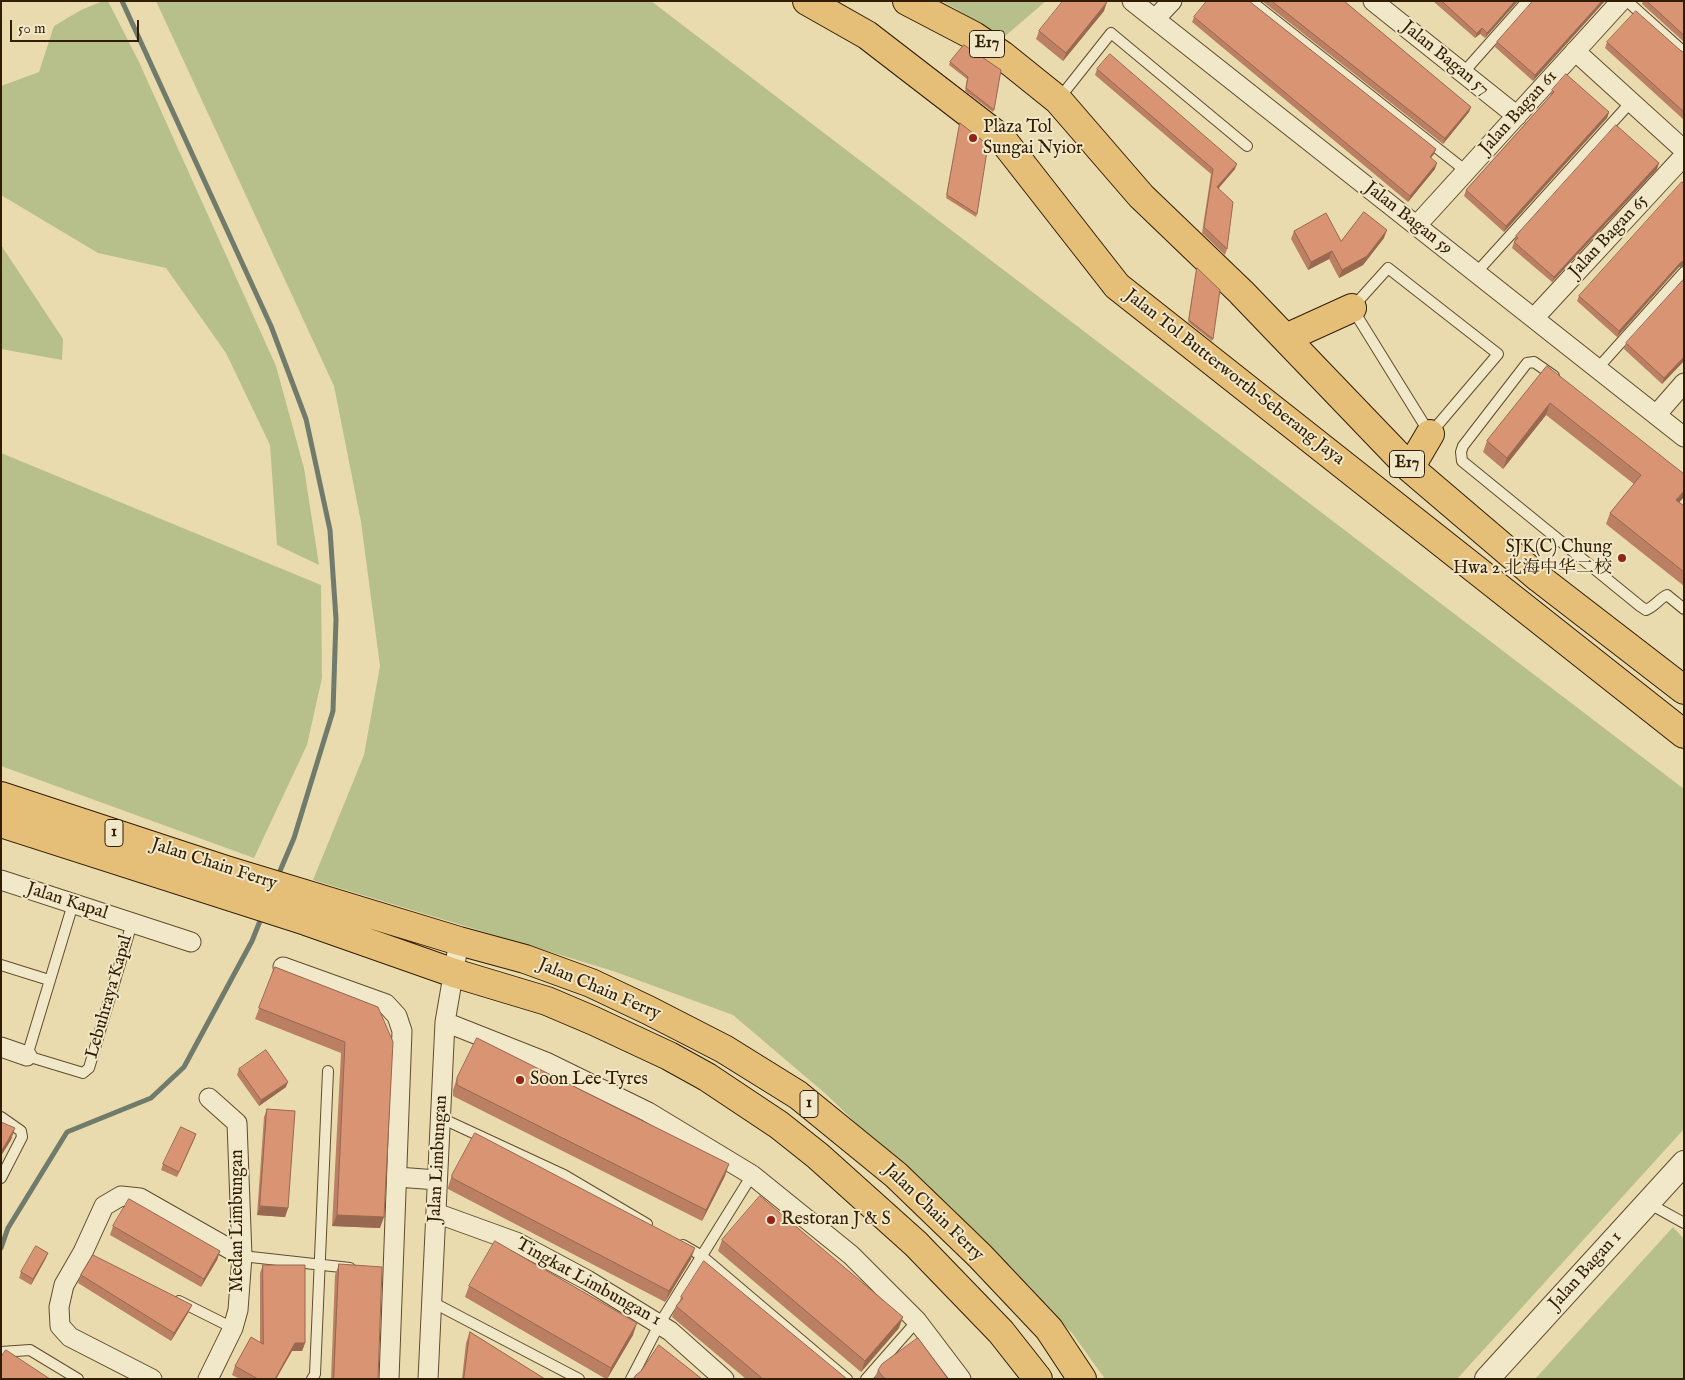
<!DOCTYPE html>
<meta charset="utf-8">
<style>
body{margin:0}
#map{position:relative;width:1685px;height:1380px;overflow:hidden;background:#eadbae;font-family:"IM FELL English",serif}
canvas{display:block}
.frame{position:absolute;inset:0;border:2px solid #321d01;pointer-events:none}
.scale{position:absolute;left:10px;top:20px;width:129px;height:22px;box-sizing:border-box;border:2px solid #321d01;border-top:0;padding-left:6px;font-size:15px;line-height:18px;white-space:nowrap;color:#321d01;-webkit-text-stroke:4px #f1e8ca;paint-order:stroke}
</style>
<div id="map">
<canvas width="1685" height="1380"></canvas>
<div class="frame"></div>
<div class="scale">50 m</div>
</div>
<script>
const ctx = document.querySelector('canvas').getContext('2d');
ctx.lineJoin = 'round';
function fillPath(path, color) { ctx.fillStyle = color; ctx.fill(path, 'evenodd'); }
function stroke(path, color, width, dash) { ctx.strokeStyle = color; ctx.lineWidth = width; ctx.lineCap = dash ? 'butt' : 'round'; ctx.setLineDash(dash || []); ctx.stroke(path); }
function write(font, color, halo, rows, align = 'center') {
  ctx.font = font + ' "IM FELL English","Noto Serif SC",serif'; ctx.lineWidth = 4; ctx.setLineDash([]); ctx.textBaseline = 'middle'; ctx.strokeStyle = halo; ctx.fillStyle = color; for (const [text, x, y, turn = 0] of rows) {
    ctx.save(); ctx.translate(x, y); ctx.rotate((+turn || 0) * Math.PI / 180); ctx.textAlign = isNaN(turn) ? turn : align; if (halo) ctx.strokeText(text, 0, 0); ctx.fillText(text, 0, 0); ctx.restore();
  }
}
fillPath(new Path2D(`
 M103,1H108L139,62L276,366L304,468L319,565L277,545L270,445L226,353L166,268L98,253L1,195V86L39,72L54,26L81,10Z
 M156,1H651L1684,789V1129L1457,1379H1105L1072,1333L827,1095L733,1015L613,971L313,880L364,755L380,666L361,522L334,386Z
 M942,1H1046L1004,37Z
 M1,245L63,339L62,360L1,349Z
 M1,453L321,585L322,678L307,745L254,858L1,766Z
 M1673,1227L1684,1239V1379H1535Z`), '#b7c08a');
stroke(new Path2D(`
 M122,1L271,326L306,419L330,530L336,619L333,711L294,838L277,878
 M1,1248L8,1228L67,1132L151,1098L184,1067L252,941L262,916`), '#707b6b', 5);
const service = new Path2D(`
 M1251,1L1466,171
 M1627,1L1684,52
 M1463,73L1527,1
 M1058,100L1111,33L1247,146
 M1388,268L1498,354L1430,434L1352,308Z
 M1476,273L1631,102
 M1597,369L1684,272
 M1554,376L1534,362L1527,363L1463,446L1461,452L1462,461L1640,606L1646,610C1655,606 1659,599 1667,595L1684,609
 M73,904L27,1056L83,1073L89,1068L132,923
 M1,965L49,980
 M1,1117L21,1131L22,1137L1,1178
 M441,1118L564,1175L647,1224
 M1648,1203L1684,1223
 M683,1245L702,1256L847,1379
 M242,1256L350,1268
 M179,1301L233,1328
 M432,1302L579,1379
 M1,1352L30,1350L78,1379
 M312,1379L315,1374L328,1071
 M631,1379L660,1323L752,1175
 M866,1379L917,1321`);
const minor = new Path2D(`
 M1132,1L1684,437
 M1373,1L1517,116
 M1155,19L1172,1
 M1575,51L1684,150
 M1417,225L1621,1
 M1534,318L1684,156
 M1656,415L1684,383
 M1,880L191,942
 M283,967L386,1004L397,1016L402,1031L389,1379
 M445,1022L546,1062L648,1112L752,1175L851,1255L917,1321L961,1379
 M1,1047L27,1056
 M397,1177L437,1180
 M436,1213L516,1242L587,1280L670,1331L724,1379
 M152,1379L70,1337L60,1326L59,1307L64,1285L83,1252L104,1206L121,1196L140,1198L242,1256
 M208,1379L233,1328L238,1310L242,1256L237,1123L209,1098
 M428,1379L445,1022L459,941`);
const tertiary = new Path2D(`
 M1487,1379L1684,1163`);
const trunk = new Path2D(`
 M1,796L226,870L459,941L525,959L591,983L648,1010L724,1049L798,1095L896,1175L980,1256L1049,1329L1082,1379
 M1,823L306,921L454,973L547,1001L594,1021L669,1056L707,1077L779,1125L818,1156L916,1244L1001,1332L1038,1379`);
const motorway = new Path2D(`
 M807,1L867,35L1002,139L1117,286L1684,734
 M907,1L974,36L1002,55L1058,100L1141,196L1241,292L1410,468L1539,578L1684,690
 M1286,338L1352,308
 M1410,468L1430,434`);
stroke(service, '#604c2c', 12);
stroke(minor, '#604c2c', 21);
stroke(tertiary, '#604c2c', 26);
stroke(trunk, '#321d01', 30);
stroke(motorway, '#321d01', 30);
stroke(service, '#f1e8ca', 10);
stroke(minor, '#f1e8ca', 19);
stroke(tertiary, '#f1e8ca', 24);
stroke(trunk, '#e5be77', 28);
stroke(motorway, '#e5be77', 28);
fillPath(new Path2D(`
 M1262,1H1344L1471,107L1469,112L1443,144Z
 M1433,1H1518L1485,38L1480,34L1475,38Z
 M1605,1L1533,81L1495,47L1497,42Z
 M1643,1H1684V42L1642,4Z
 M1104,11L1063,61L1036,39L1039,31Z
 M1194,17L1436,149L1434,154L1431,158L1435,169L1408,202L1192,22Z
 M1607,42L1684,52V120L1605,48Z
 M964,45L994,110L993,112L965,91L967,79L949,65L950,62Z
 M1097,69L1235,169L1219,188L1227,249L1225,255L1202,233L1211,174L1095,75Z
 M1552,90L1609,112L1607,118L1504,232L1464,196L1466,190L1550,96Z
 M960,123L977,214L976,217L946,198Z
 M1659,163L1657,169L1552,282L1512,248L1516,236Z
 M1684,184V266L1679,267L1617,337L1577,301L1579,296Z
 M1294,231L1341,241L1384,238L1363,265L1339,278L1329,259L1308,270L1291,239Z
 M1197,268L1213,339L1212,341L1188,322Z
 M1626,343L1684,361L1662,384L1624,349Z
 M1547,366L1679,502L1684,506V586L1606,524L1610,513L1634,484L1546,415L1503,469L1483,452L1487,441Z
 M275,967L378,1007L380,1228L332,1226L341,1053L255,1019Z
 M239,1069L286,1087L259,1106L237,1075Z
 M457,1078L725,1176L702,1221L453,1096V1090Z
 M267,1109L288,1208L285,1217L257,1215L264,1117Z
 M196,1134L177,1177L161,1170L163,1164Z
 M452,1175L691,1259L665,1302L448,1189V1187Z
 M113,1226L220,1251L217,1260L201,1287L110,1235Z
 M722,1240L899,1328L861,1372L718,1251Z
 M46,1258L31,1285L19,1278L21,1272Z
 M339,1264L378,1379H331L335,1275Z
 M263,1265L305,1343L302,1351H292L276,1379H240L232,1375L235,1366L260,1342V1273Z
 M81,1275L192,1305L188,1313L171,1341L78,1283Z
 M469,1286L633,1335L607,1379H606L465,1297Z
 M681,1297L847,1379H746L672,1317L676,1306L680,1301Z
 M470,1332L545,1379H462L466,1343Z
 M878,1370L948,1379H874Z`), '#bb7f63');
fillPath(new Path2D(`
 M1515,1H1518L1485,38L1487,33Z
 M1602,1H1605L1533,81L1535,75Z
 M1107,2L1104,11L1063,61L1066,53Z
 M1482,28L1480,34L1475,38L1477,33Z
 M1471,107L1469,112L1443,144L1445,138Z
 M1609,112L1607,118L1504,232L1506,226Z
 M1436,149L1434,154L1427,162L1430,157Z
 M1437,163L1435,169L1408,202L1410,196Z
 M1659,163L1657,169L1552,282L1554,277Z
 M1237,164L1235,169L1215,192L1217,187Z
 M1387,230L1384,238L1363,265L1339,278L1342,270Z
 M1332,251L1329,259L1308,270L1311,262Z
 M1684,261V266L1679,267L1617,337L1619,331L1681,262Z
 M1684,357V361L1662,384L1664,378Z
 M1550,403L1546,415L1503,469L1507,458Z
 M1684,491V497L1672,511L1676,500Z
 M288,1082L286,1087L259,1106L261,1100Z
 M15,1128L11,1140L1,1156V1152Z
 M196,1134L194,1140L177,1177L179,1172Z
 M729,1164L725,1176L702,1221L706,1210Z
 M260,1206L288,1208L285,1217L257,1215Z
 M337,1215L384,1217L380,1228L332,1226Z
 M695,1248L691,1259L665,1302L669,1291Z
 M220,1251L217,1260L201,1287L204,1279Z
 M48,1253L46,1258L31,1285L33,1279Z
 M192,1305L188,1313L171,1341L174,1333Z
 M903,1317L899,1328L861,1372L865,1361Z
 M637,1323L633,1335L607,1379L611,1368Z
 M295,1343H305L302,1351H292L276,1379H275Z`), '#986850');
const building = new Path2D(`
 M1063,1H1106L1107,2L1066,53L1039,31Z
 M1207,1H1249L1436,149L1430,157L1437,163L1410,196L1194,17Z
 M1272,1H1344L1471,107L1445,138Z
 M1442,1H1515L1487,33L1482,28L1477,33Z
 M1533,1H1602L1535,75L1497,42Z
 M1647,1H1684V35Z
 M1636,11L1681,51L1684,52V112L1607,42Z
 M964,45L1001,70L994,110L966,88L968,77L950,62Z
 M1110,54L1237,164L1217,187L1233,202L1227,249L1204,227L1213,169L1097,69Z
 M1566,74L1609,112L1506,226L1466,190L1554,92L1552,90Z
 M960,123L988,145L977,214L947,195Z
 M1616,125L1659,163L1554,277L1514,242L1518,238L1516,236Z
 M1682,182L1684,184V261L1681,262L1619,331L1579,296Z
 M1364,212L1387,230L1367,256L1342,270L1332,251L1311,262L1294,231L1326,213L1341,241Z
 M1197,268L1220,290L1213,339L1189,320Z
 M1684,279V357L1664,378L1626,343Z
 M1547,366L1684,474V491L1676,500L1684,506V572L1610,513L1641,475L1550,403L1507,458L1487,441Z
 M275,967L378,1007L393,1042L384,1217L337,1215L345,1042L259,1008Z
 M477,1038L729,1164L706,1210L457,1085V1078Z
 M266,1050L288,1082L261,1100L239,1069Z
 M267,1109L295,1111L288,1208L260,1206Z
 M1,1122L15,1128L1,1152Z
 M181,1127L196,1134L179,1172L163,1164Z
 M475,1133L695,1248L669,1291L452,1178V1175Z
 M760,1196L903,1317L865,1361L722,1240Z
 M129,1199L131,1200L220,1251L204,1279L113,1226Z
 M495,1241L637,1323L611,1368L469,1286Z
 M36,1246L48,1253L33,1279L21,1272Z
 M93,1255L192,1305L174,1333L81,1275Z
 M704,1261L847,1379H763L676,1306L683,1298L681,1297Z
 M339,1264L382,1267L378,1379H334Z
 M263,1265H305V1343H295L275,1379H258L235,1366L251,1337L263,1344Z
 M470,1332L545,1379H464Z
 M918,1338L948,1379H886L882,1376L878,1370L882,1364Z
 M659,1345L702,1379H633L636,1375L641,1371Z
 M6,1350L50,1379H1V1357Z`);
fillPath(building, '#d99473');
stroke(building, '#986850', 1);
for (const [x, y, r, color] of [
 [973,138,5,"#8f2418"],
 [1622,558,5,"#8f2418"],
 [520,1080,5,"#8f2418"],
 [771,1220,5,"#8f2418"]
]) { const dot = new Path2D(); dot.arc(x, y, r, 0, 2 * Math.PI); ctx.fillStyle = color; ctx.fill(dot); stroke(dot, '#f1e8ca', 2); }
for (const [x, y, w] of [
 [987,44,35],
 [1407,464,35],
 [114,833,18],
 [809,1104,18]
]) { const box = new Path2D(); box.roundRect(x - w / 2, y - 13.5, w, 27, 4); ctx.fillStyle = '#f1e8ca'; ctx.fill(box); stroke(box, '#321d01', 1); }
write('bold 16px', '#321d01', null, [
 ["E17",987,44],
 ["E17",1407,464],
 ["1",114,833],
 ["1",809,1104]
]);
write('18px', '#321d01', '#f1e8ca', [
 ["Jalan Bagan 57",1445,59,39],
 ["Jalan Bagan 61",1519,113,-48],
 ["Jalan Bagan 59",1408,219,38],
 ["Jalan Bagan 65",1609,237,-47],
 ["Jalan Tol Butterworth–Seberang Jaya",1234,378,38],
 ["Jalan Chain Ferry",214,865,18],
 ["Jalan Kapal",67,902,18],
 ["Jalan Chain Ferry",599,990,23],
 ["Lebuhraya Kapal",110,997,-74],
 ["Jalan Limbungan",439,1159,-87],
 ["Jalan Chain Ferry",933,1213,44],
 ["Medan Limbungan",238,1221,-90],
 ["Jalan Bagan 1",1586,1271,-48],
 ["Tingkat Limbungan 1",588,1283,29]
]);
write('18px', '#321d01', '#f1e8ca', [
 ["Plaza Tol",983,128],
 ["Sungai Nyior",983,149],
 ["SJK(C) Chung",1612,548,"right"],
 ["Hwa 2 北海中华二校",1612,569,"right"],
 ["Soon Lee Tyres",530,1080],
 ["Restoran J & S",781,1220]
], 'left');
</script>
